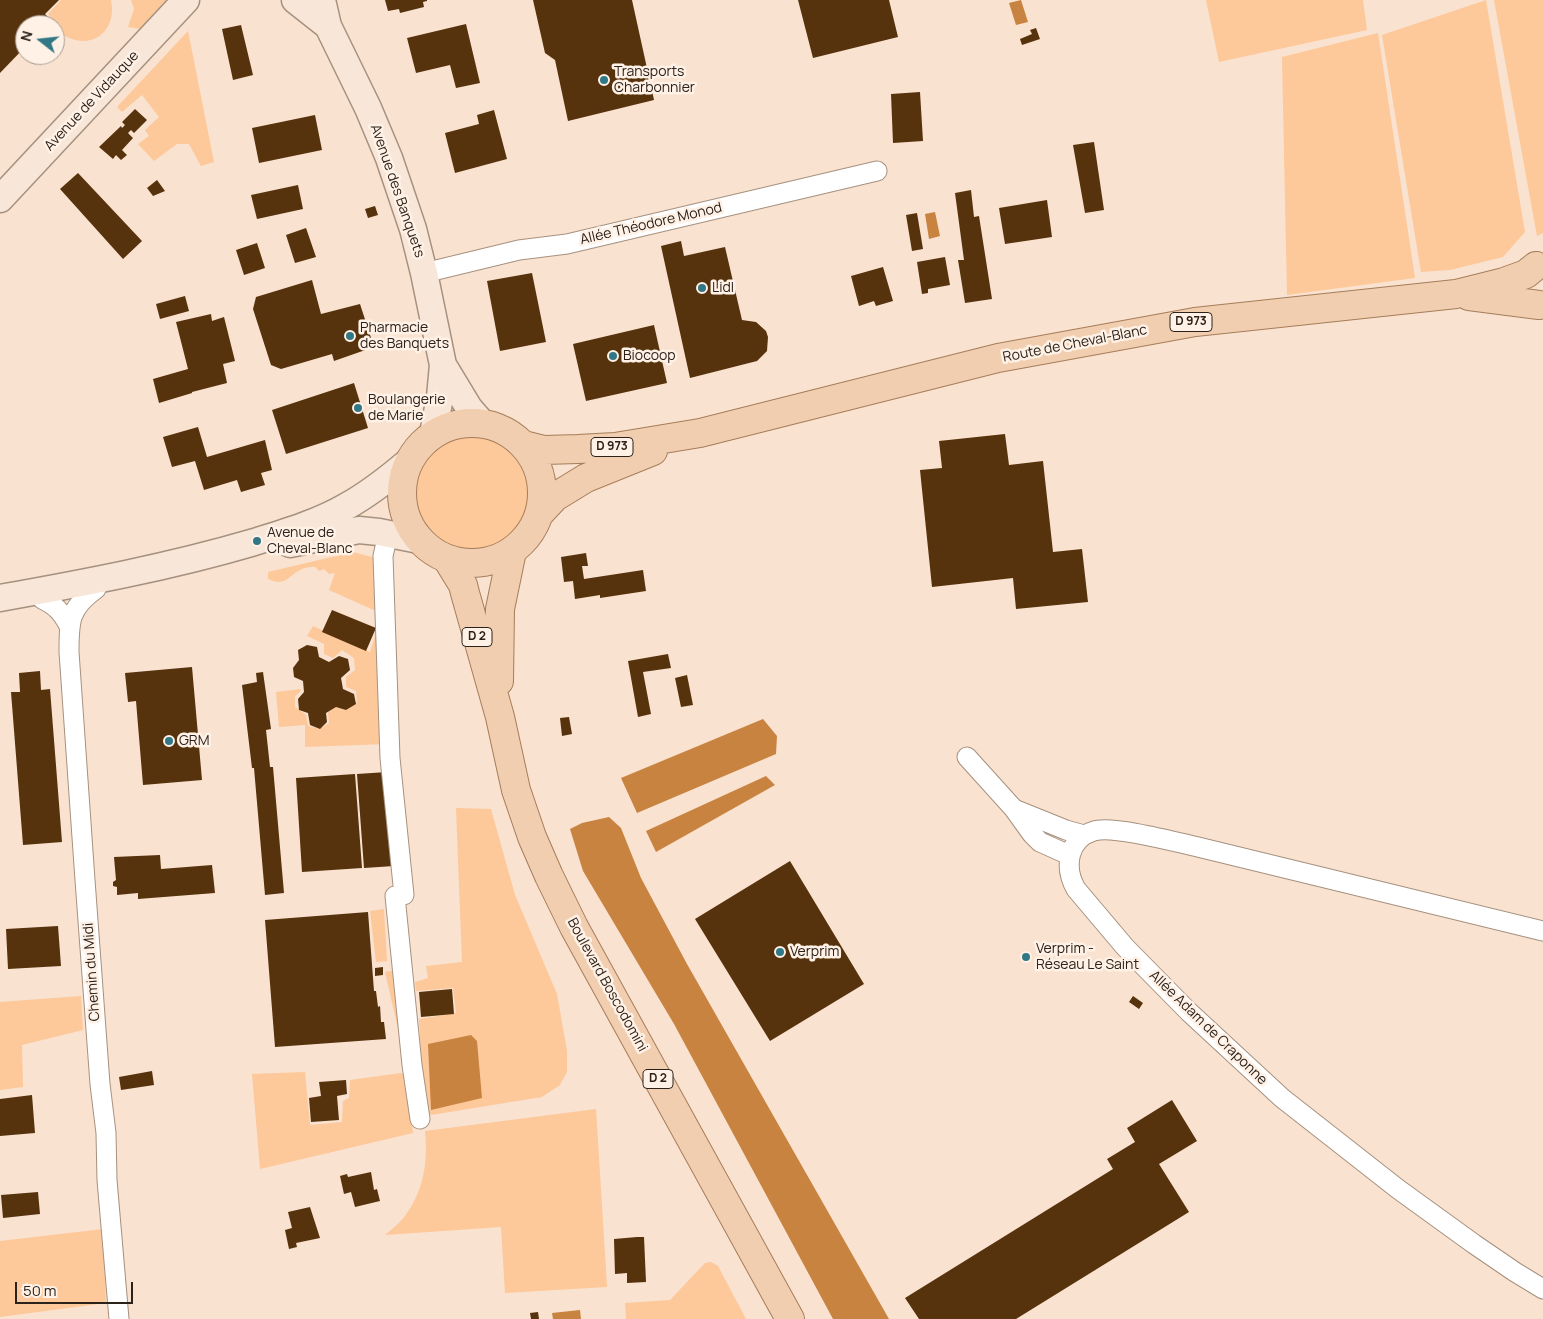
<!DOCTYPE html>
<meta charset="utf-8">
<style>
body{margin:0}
#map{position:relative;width:1543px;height:1319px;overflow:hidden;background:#f9e2cf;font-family:Manrope,sans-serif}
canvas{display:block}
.north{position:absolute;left:15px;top:15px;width:50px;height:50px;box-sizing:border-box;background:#fff1e5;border:1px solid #aa9e94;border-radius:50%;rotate:286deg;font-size:14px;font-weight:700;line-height:20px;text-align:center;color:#2b221b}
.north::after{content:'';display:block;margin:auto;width:18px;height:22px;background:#327785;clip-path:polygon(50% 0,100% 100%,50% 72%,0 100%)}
.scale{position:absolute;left:15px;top:1282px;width:118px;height:22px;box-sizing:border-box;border:2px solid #2b221b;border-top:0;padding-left:6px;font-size:15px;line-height:18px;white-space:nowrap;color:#2b221b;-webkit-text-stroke:4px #fff1e5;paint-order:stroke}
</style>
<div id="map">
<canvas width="1543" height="1319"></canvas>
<div class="north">N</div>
<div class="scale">50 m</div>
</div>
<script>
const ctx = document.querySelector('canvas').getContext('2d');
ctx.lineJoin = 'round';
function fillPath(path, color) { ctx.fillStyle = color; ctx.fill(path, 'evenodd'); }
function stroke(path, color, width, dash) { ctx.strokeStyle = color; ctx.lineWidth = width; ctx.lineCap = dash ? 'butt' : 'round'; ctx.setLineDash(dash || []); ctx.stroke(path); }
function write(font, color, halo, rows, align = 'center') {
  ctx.font = font + ' Manrope,sans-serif'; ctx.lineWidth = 5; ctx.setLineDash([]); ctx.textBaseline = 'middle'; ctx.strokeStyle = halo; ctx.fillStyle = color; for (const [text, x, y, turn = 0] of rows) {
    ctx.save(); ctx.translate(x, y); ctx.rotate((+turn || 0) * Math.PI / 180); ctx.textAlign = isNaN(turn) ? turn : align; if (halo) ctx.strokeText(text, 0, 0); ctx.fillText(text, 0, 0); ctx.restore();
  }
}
fillPath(new Path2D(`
 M61,0H111C117,29 95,50 67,37C62,35 59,30 55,27V25L50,22L53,20L48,14Z
 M131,0H167L140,29L128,27L134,9Z
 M1206,0H1363L1367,30L1219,62Z
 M1486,0L1525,232L1503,257L1450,270L1421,272L1382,35Z
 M1494,0H1543V233L1537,236Z
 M188,31L214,162L201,166L189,144H177L154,161L138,144L149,136L145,130L159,117L142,95L122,112L117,107Z
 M1378,33L1415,278L1287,295L1282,57Z
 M412 491a59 59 0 1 1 118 0a59 59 0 1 1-118 0Z
 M353,552L379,559L376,611L329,590L335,573L329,574L324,569L319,571L315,567C311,567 306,567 302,569C287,576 287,587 268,579V572Z
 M379,624L387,744L305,747V725L279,727L276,692L301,689L300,692L295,696V707L306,715L308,726L320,729L329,723L328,712L336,707L346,710L357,703L356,691L346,687V677L355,670L354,658L342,650L333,658L324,654V644L307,636L313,626L370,652Z
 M456,808L491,809L515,895L557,994L567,1051V1072L560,1085L542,1097L431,1115L424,1109L419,1019L456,1013L453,988L416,991L415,982L428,978L426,966L462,962Z
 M384,909L387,961L376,962L370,911Z
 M400,969L406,1029L399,1033L385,972Z
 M81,996L83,1030L22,1045L23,1087L0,1090V1002Z
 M305,1072L310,1125L342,1122L343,1101L349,1098L350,1080L401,1073L406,1076L413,1133L260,1169L252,1074Z
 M596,1109L607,1287L505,1293L501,1227L385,1235C392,1229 400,1223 405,1216C424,1190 428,1162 425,1131Z
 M103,1229L106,1303L0,1317V1241Z
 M711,1262L718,1266L746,1319H626L625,1303L670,1300L705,1263Z`), '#fdc89a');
fillPath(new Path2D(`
 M1021,0L1028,22L1016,25L1009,3Z
 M935,212L940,236L929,239L925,214Z
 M763,719L777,736L776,754L637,813L621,778Z
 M766,776L775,785L656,852L646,831Z
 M609,817L621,828L641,878L687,964L889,1319H833L674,1024L583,871L570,829L582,823Z
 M471,1035L477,1041L482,1098L431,1110L428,1044Z
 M580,1310L581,1319H553L552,1313Z`), '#c88340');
fillPath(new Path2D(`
 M0,0H59L45,14L51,20L46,25H25V47L0,73Z
 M385,0H427V1L423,2L424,7L400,13L399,9L388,11Z
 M533,0H632L654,100L568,121L555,60L545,53Z
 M798,0H889L898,37L813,58Z
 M466,24L480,83L456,88L450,65L416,73L407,38Z
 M241,25L253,75L233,80L222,29Z
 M1036,28L1040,39L1022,45L1020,39L1032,34L1030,30Z
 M920,92L923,141L893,143L891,94Z
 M135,109L147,120L134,133L131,130L128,133L133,138L122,150L127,155L121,160L116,155L113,159L99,147L121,126L122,128L125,125L122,122Z
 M494,110L507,159L455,173L445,133L479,124L477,115Z
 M315,115L322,150L259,163L252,128Z
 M1094,142L1104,210L1085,213L1073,145Z
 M78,173L142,241L123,259L60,189Z
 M157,180L165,191L153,196L147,188Z
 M298,185L303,209L257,219L251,195Z
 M971,190L974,217L979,216L992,299L965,303L958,260H964L955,193Z
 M1047,200L1052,237L1005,244L999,208Z
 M375,206L378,215L368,218L365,209Z
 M917,213L923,249L912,251L906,215Z
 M306,228L316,257L295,263L286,235Z
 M681,241L684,256L725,247L742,320L756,322L766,331L768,337L767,351L757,361L690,378L661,246Z
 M257,243L265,268L244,275L236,250Z
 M945,257L950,285L928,289V293L922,294L917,262Z
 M883,267L893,301L876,306L874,301L859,306L851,276Z
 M532,273L546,342L500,351L487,281Z
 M312,280L321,314L360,304L374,347L334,361L332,354L281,369L271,365L253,309L256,297Z
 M185,296L189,311L160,319L156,304Z
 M211,314L212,321L224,317L235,361L223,364L227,383L192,392V393L159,403L153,379L188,369L176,322Z
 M654,325L667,383L586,401L573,344Z
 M354,383L368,428L286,454L272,410Z
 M198,427L207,457L265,440L272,470L261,473L265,485L241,492L237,480L204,490L195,461L172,467L163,437Z
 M1005,434L1009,465L1043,461L1053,552L1082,549L1088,602L1016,609L1013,578L932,587L920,470L942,468L939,441Z
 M586,553L588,566H582L584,579L643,570L646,591L600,598V595L575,599L573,581L564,582L561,557Z
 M332,610L376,628L366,651L322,632Z
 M307,645L317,647L319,657L329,662L339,656L348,659L350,670L341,678L343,689L354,694L356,704L346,710L336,707L326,713L327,722L320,729L310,725L308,713L299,710L298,699L304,692L303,681L294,677L293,668L299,660L298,650Z
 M668,654L671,668L643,672L651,714L638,717L628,661Z
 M192,667L202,780L143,785L136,701L128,702L125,673Z
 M40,671L41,690L50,689L62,842L23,845L11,692H20L19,673Z
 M263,672L271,729L266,730L270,767H273L284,893L265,895L254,768H252L242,685L257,682L256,673Z
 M687,675L693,705L681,707L675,678Z
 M569,717L572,734L562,736L560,718Z
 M387,772L394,866L364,868L357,774Z
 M355,774L362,868L302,872L296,778Z
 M160,855L161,869L212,865L215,893L138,899V893L117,895V887L113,886V882L116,880L114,857Z
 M790,861L864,984L770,1041L695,919Z
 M368,912L374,991H376L378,1007L380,1006L381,1022H384L386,1039L275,1047L265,920Z
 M58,926L61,966L8,969L6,929Z
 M383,967V975L375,976V968Z
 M452,989L454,1014L421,1017L419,992Z
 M1133,996L1143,1003L1139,1009L1129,1002Z
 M152,1071L154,1085L121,1090L119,1077Z
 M346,1080L347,1094L337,1096L339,1120L311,1122L309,1098L321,1096L319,1082Z
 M32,1095L35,1133L0,1136V1099Z
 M1172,1100L1197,1141L1159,1164L1189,1212L1016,1319H919L905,1298L1113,1169L1107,1159L1135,1142L1127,1128Z
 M371,1172L374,1190L377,1189L380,1201L355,1207L351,1192L344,1194L340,1176L347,1174L348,1177Z
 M38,1192L40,1214L3,1218L1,1195Z
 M310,1207L320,1238L296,1243L297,1247L289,1249L285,1230L292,1228L288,1212Z
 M637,1237H644L646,1282L627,1283V1273L615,1274L614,1239Z
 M538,1312L539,1319H531L530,1313Z`), '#56320d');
const street = new Path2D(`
 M424,273L519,250L567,244L877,171
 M388,534L383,556L390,758L404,895L395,896L412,1065L420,1119
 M96,589C69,608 69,622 69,652L85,880L100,1084L106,1133L107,1180L119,1319
 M42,599C55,605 62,612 69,626
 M967,757L1014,809L1032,834L1040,842L1069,855
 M1014,809L1066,830L1084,835
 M1543,931C1428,904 1313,874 1198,847C1176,842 1112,825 1094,831C1067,839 1064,868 1076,889L1125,947L1189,1012L1282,1098L1398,1189L1474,1244L1515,1272L1543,1289`);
const secondary = new Path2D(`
 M295,0L328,26
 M322,0L328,26L368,108L389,158L413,229L424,273L443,365L469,408L482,423
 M0,199L186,0
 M433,434L440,397L443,365
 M290,544L359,530L379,532L419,540
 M0,598C84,583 169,567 251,543C283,533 318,523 347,506C369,494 389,478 408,462`);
const primary = new Path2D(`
 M1469,296L1539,305
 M402 493a70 70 0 1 1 140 0a70 70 0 1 1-140 0Z
 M524,445L544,450L578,449L615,447L700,433L998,358L1195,322L1456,294L1504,282L1526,274L1536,266
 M540,513L555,497L586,478L653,451
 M447,559L463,585L465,593L500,717L516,790L532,837L549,876L574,927L790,1319
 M499,681L500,609L512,551`);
stroke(street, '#a6917f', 21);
stroke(secondary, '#a6917f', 29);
stroke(primary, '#a67d5a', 30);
stroke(street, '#fff', 19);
stroke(secondary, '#f8e7d8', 26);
stroke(primary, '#f1ceb0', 28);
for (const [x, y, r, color] of [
 [604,80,5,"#327785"],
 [702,288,5,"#327785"],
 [350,336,5,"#327785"],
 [613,356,5,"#327785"],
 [358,408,5,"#327785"],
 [257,541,5,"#327785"],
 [169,741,5,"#327785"],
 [780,952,5,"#327785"],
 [1026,957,5,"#327785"]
]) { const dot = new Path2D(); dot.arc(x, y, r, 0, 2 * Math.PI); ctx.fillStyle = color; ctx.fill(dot); stroke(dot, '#fff1e5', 2); }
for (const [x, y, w] of [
 [1191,322,42],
 [612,447,42],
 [477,637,30],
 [658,1079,30]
]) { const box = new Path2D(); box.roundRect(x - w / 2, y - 9.5, w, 19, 4); ctx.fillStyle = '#fff1e5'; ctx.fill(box); stroke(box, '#2b221b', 1); }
write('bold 12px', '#2b221b', null, [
 ["D 973",1191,322],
 ["D 973",612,447],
 ["D 2",477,637],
 ["D 2",658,1079]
]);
write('14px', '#2b221b', '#fff1e5', [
 ["Transports",614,72],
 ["Charbonnier",614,88],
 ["Lidl",712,288],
 ["Pharmacie",360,328],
 ["des Banquets",360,344],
 ["Biocoop",623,356],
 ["Boulangerie",368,400],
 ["de Marie",368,416],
 ["Avenue de",267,533],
 ["Cheval-Blanc",267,549],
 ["GRM",179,741],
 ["Verprim -",1036,949],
 ["Réseau Le Saint",1036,965],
 ["Verprim",790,952]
], 'left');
write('14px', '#2b221b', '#fff1e5', [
 ["Avenue de Vidauque",92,101,-47],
 ["Avenue des Banquets",397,191,71],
 ["Allée Théodore Monod",651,224,-13],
 ["Route de Cheval-Blanc",1075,344,-11],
 ["Chemin du Midi",92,972,-94],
 ["Boulevard Boscodomini",607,985,61],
 ["Allée Adam de Craponne",1208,1028,44]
]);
</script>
